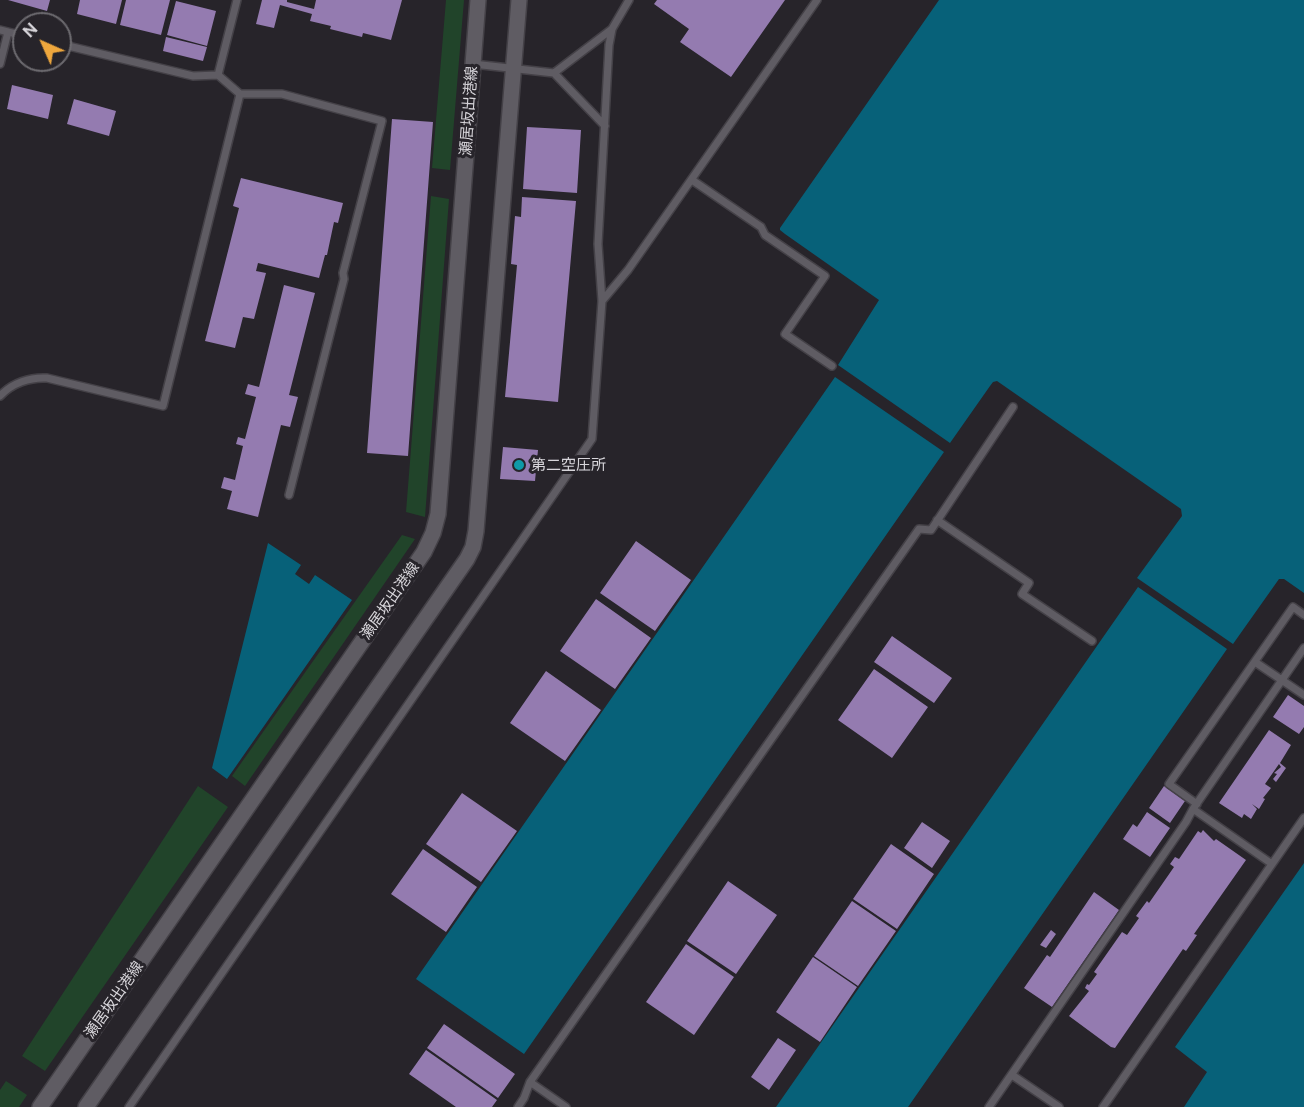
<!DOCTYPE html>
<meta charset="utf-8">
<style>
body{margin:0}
#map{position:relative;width:1304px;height:1107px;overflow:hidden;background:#27242a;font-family:"Public Sans",sans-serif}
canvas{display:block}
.north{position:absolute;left:12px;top:12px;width:60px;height:60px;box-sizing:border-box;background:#27242a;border:2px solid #6d6b70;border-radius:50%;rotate:315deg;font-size:16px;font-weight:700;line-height:24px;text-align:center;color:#d7d5da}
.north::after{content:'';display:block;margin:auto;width:21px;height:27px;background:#eea73d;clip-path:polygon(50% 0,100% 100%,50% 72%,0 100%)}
</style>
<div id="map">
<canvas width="1304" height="1107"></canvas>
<div class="north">N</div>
</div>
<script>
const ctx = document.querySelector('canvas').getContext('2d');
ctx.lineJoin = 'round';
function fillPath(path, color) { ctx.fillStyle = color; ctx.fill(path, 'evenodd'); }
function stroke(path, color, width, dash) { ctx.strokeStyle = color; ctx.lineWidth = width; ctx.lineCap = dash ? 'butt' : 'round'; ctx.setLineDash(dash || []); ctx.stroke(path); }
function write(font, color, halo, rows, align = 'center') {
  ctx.font = font + ' "Public Sans","Noto Sans JP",sans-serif'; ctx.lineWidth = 6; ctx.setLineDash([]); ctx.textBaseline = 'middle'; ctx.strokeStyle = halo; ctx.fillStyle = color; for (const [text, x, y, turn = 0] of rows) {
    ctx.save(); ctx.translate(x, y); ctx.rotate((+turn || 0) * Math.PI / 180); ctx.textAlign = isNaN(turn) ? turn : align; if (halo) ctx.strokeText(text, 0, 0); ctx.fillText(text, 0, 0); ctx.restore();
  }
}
fillPath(new Path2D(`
 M446,0H464L450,170L432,168Z
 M431,196L449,199L425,517L406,512Z
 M402,535L415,539L245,786L232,776Z
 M198,786L228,807L45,1071L22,1056Z
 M6,1081L27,1095L19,1107H0V1090Z`), '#21442a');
fillPath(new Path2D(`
 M939,0H1304V593L1284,579H1279L1233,644L1137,578L1182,516L1181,509L997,381L993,382L990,386L950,443L838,365L879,300L785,234L780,230V228Z
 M835,377L944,452L524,1054L416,979Z
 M268,543L301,565L295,574L309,584L315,575L352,600L227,779L212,768Z
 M1138,587L1227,649L908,1107H776Z
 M1304,863V1107H1184L1207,1072L1175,1047Z`), '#076179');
fillPath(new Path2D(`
 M8,0H50L47,11Z
 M80,0H122L116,24L77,14Z
 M126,0H170L161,35L120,25Z
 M262,0H287V2L314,9L316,0H402L391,40L363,33L362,37L330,29L331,26L310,21L312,14L280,5L274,28L256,24Z
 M657,0H785L731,77L680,42L689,29L654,4Z
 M176,1L216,11L207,46L167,35Z
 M166,37L207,47L203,61L163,51Z
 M12,85L53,95L48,119L7,109Z
 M74,99L116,111L109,136L67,124Z
 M392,119L433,122L408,456L367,453Z
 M527,127L581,130L577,193L523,189Z
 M241,178L343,203L338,223L334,222L327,255H325L319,278L258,263L256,271L266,273L254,319L243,317L235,348L205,341L239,208L233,206Z
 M522,197L576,201L558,402L505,397L517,265L511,264L515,216L521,217Z
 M284,285L315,293L289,395L298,397L290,427L281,425L258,517L227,509L232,491L221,488L224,477L235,480L243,446L236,444L238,437L245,439L256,397L245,394L248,384L259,387Z
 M503,447L538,450L535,481L500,479Z
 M636,541L691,580L655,631L600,593Z
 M596,599L651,638L615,689L560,651Z
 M892,636L952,678L934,703L874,662Z
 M874,669L928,707L892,758L838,720Z
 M546,671L601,710L565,761L510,723Z
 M1288,695L1304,706V727L1299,734L1273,717Z
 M1269,730L1291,745L1280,763L1286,768L1276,782L1273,779L1277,774L1274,773L1281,767L1279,764L1265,784L1271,788L1263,798L1265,799L1259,809L1252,804L1257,809L1251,819L1244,814L1242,818L1219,803Z
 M1164,786L1185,801L1170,823L1149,808Z
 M462,793L517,831L481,882L426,844Z
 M1147,812L1170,828L1150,857L1123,839L1133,824L1137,827Z
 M922,822L950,841L932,868L904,848Z
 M1203,830L1214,841L1216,839L1246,860L1194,934L1197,935L1186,951L1183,949L1115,1048L1111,1047L1069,1016L1089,991L1085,988L1087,984L1089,985L1097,974L1094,972L1122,932L1127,935L1139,918L1136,916L1147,901L1149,903L1174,867L1170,864L1175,857L1179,859L1198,831L1201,833Z
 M891,844L934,874L897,929L853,899Z
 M423,849L477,887L446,932L391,894Z
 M728,881L777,915L736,974L687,941Z
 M1094,892L1119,910L1052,1007L1024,988L1047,955L1050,957Z
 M852,901L896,931L858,986L814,956Z
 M1051,930L1056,934L1046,948L1040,945Z
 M686,944L734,977L694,1035L646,1002Z
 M813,957L857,987L820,1042L776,1012Z
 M444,1024L515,1074L498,1098L427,1048Z
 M778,1038L796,1050L769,1090L751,1077Z
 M426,1050L497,1100L492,1107H456L409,1074Z`), '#947bb0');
const service = new Path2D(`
 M0,30L24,36
 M60,44L193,76L218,75
 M0,64L8,32
 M473,64L554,73
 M218,75L237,0
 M240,94H282L382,121L343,273L344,279L289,495
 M605,126L554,73L612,29
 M692,180L761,227L765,235L825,276L785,334L832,366
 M602,301L628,270L817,0
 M0,396C12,383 30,377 47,378L163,406L240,94L218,75
 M937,520L1029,583L1022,594L1092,641
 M1255,662L1304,695
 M1197,804L1169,784L1293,607L1304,615
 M1193,809L1272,864
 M1012,1075L1059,1107
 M530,1082L566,1107
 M129,1107L592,439L602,301L598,244L609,45L612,29L629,0
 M518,1107L524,1098L530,1082L919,529L931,530L1013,407
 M989,1107L1186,822L1193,809L1304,648
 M1103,1107L1304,818`);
const secondary = new Path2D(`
 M40,1107L424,552L433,533L438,514L478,0
 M86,1107L467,559L473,547L476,531L519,0`);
stroke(service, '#444147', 10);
stroke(secondary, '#444147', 18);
stroke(service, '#5f5c63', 7);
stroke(secondary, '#5f5c63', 15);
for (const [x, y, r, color] of [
 [519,465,6,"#0f9aa8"]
]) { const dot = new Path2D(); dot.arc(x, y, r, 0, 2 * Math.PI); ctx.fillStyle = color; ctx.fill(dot); stroke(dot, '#27242a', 2); }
write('15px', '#d7d5da', '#27242a', [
 ["瀬居坂出港線",469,111,-86],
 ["瀬居坂出港線",390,601,-55],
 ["瀬居坂出港線",114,1000,-55]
]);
write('15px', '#d7d5da', '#27242a', [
 ["第二空圧所",531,465]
], 'left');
</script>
